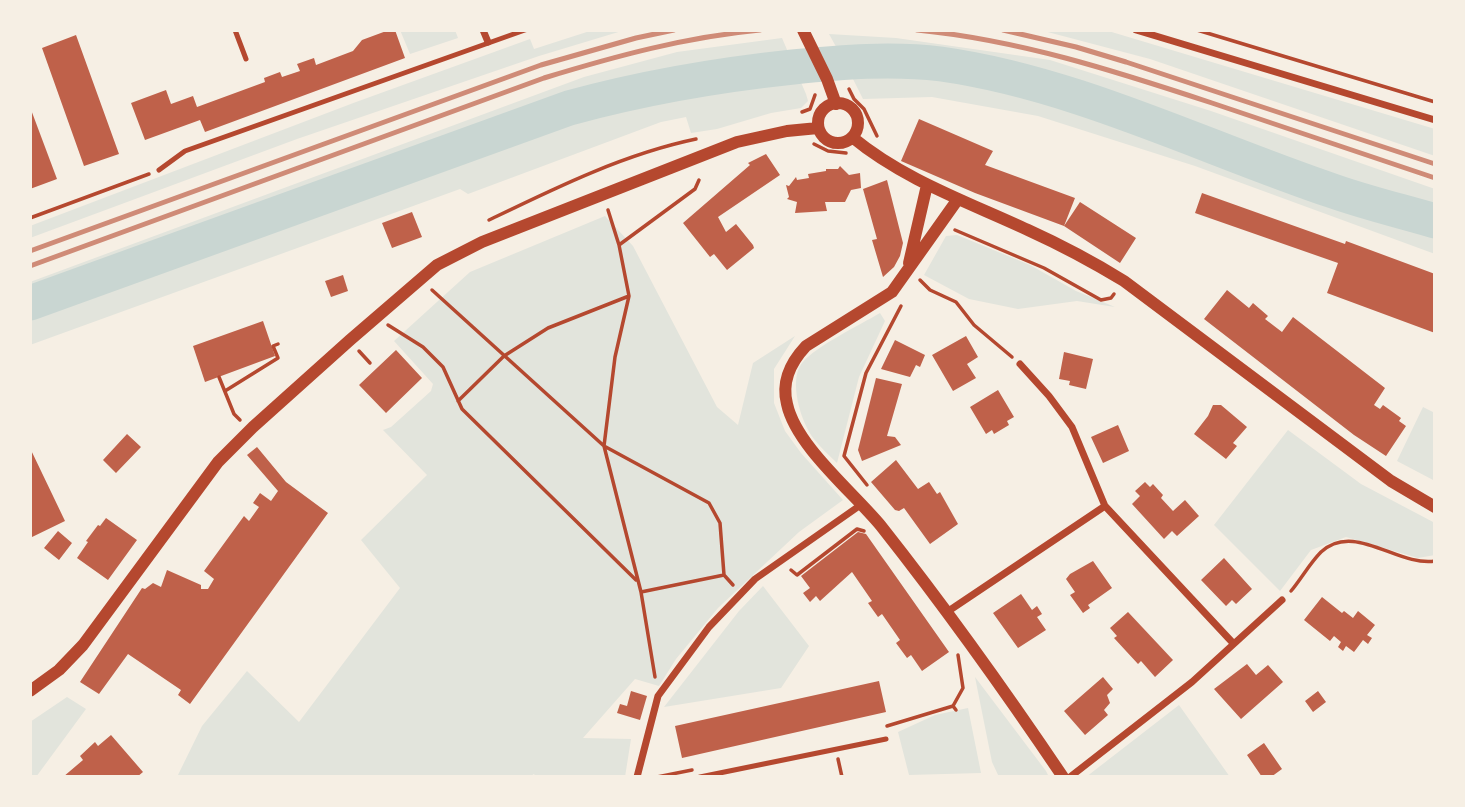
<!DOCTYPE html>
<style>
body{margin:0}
#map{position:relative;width:1465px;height:807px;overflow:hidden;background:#f6efe4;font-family:Lato,sans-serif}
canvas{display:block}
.frame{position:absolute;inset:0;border:32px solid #f6efe4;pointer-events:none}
</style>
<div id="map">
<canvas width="1465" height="807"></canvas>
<div class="frame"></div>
</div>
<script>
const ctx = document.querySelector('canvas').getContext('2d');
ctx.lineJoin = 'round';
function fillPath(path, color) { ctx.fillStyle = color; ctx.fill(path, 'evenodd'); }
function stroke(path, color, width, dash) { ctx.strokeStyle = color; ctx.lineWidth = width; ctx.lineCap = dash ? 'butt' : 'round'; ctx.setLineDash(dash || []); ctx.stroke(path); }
fillPath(new Path2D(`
 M400,30H455L458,38L410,54Z
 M593,30H625L539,56L297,139L30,238V226L356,102L530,39L534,49Z
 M1040,30H1105L1435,129V156L1150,59Z
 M829,34L896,38L1050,60L1211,111L1435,189V214L1139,104L1005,67L924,55L840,54Z
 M782,38L806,94L808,101L801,108L771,113L717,129L691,133L686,117L661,122L468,194L460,189L30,345V282L584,77L677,52Z
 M848,69L934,70L1115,118L1435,229V254L1195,166L1038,116L932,97L863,99Z
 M605,216L633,246L717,407L738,425L753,363L795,336L774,369V403L785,431L801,453L843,500L799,532L718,608L676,659L659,686L635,679L583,738L631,739L625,777H536L534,774L529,777H177L202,726L247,671L299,722L400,588L361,540L427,475L383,430L391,427L431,391L433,384L394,341L470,272Z
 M957,235L1030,265L1076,291L1115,307L1077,301L1018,309L969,299L924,275L946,236Z
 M880,313L885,321L859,377L837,463C829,455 821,448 814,439C801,423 788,380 802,363C816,346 860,325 880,313Z
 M1423,407L1435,413V481L1397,461Z
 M1288,430L1361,484L1435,523V555L1418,558L1346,537L1311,550L1280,591L1214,525Z
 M763,586L809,646L781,688L664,707L739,611Z
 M975,677L1046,771L1049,777H999L992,762Z
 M67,697L86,709L36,777H30V722Z
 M1179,705L1230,777H1086Z
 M968,708L981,773L909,775L898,732L935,715Z`), '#e2e4dc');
stroke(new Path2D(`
 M30,303L569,108C642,88 717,75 793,67C842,62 892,58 941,64C1076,83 1205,148 1333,191C1367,203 1401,211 1435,221`), '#c9d6d2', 35);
fillPath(new Path2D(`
 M389,30H395L405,58L205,132L200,120L145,140L131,103L166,90L171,104L193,96L197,107L265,82L264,78L280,72L282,77L300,71L297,64L314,58L316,65L353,51L362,40Z
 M76,35L119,154L84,166L42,48Z
 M30,107L57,179L30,189Z
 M919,119L993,151L985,165L1075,198L1064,226L1080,202L1136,238L1120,263L1064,226L975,193L901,161Z
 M766,154L780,175L718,217L726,232L736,224L753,245L754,248L727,270L714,254L710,257L683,223L750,165L748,163Z
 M840,166L849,175L860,173L861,188L851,190L845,202H825L827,211L795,213L797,202L787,199L789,197L786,185L789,186L796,177L797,180L809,178L808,174L826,171V169H838Z
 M887,180L903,243L900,256L894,267L883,277L872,240L877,239L863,189Z
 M1202,193L1345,244L1346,241L1435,274V333L1327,293L1338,263L1195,213Z
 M412,212L422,237L392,248L382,223Z
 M343,275L348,291L331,297L325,281Z
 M1227,290L1249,308L1253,303L1268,316L1265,319L1282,332L1293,317L1385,388L1374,405L1380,409L1383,405L1401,418L1399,421L1406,426L1386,456L1354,435L1204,319Z
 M263,321L275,356L205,382L193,346Z
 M966,336L978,357L967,364L976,378L953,391L932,355Z
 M895,340L925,355L920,367L916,365L910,377L881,369Z
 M396,350L422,378L386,413L359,385Z
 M1064,352L1093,359L1086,389L1069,385L1070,381L1059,379Z
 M876,378L902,384L887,436L895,437L901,445L862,461L858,450Z
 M998,390L1014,417L1007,421L1009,425L994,434L992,430L986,434L970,407Z
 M1213,405H1221L1247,427L1233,443L1237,446L1226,459L1194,434L1208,416Z
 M1118,425L1129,451L1103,463L1091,437Z
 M127,434L141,447L116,473L103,460Z
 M257,447L286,482L328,513L190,704L178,695L181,690L128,654L99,694L80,682L142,588L145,589L153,583L161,587L167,570L201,585V589H208L214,579L204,571L244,516L249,521L259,507L253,503L260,493L271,501L278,491L247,455Z
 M30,448L65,521L30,538Z
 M896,460L918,489L929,482L937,494L940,492L958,524L930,544L904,508L899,511L895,510L871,482Z
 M1145,482L1150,487L1153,484L1163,495L1161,498L1173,511L1185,500L1199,516L1177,536L1172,531L1164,539L1132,504L1140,496L1135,491Z
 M106,518L137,540L108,580L77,558L88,542L86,541L98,525L100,526Z
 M58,531L72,543L59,560L44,548Z
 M858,532L866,534L949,652L922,671L911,655L907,658L896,643L900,640L882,614L878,617L868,603L872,601L852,572L820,601L816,596L810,602L803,593L810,588L801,576Z
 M1224,558L1252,589L1236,604L1232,600L1226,606L1201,580Z
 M1093,561L1112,588L1088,605L1090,608L1083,613L1070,595L1075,592L1066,579L1070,574Z
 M1021,594L1032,610L1037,606L1042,614L1037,617L1046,630L1018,648L993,613Z
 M1322,597L1342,613L1344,611L1353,618L1358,611L1375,625L1367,635L1372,638L1368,644L1363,640L1354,652L1346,646L1343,651L1338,647L1341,642L1334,636L1330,641L1304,620Z
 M1128,612L1173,660L1155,677L1141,661L1138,664L1114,638L1117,636L1110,628Z
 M1247,664L1256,675L1268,665L1283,682L1241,719L1214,689Z
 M1103,677L1113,689L1107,695L1110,703L1104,710L1108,715L1085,735L1064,711Z
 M879,681L886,712L682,758L675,726Z
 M631,691L647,696L640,720L617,713L620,704L627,706Z
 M1318,691L1326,702L1313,712L1305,701Z
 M111,735L143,772L137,777H63L83,760L80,756L95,742L98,746Z
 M1264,743L1282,769L1271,777H1262L1247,755Z`), '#bf614a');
stroke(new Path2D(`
 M1197,30L1435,102
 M849,89L854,99L864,109L877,136
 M802,112L810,109L815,95
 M814,144L828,151L846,153
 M608,210L619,245
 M30,218L149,174
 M489,220C555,188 624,154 696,139
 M955,230L1044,268L1101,300L1111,298L1114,294
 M920,280L930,290L956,302L974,325L1012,357
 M432,290L604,446L709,503L720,523L724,575L733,585
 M388,325L423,347L443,367L462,409L636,580
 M359,351L370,363
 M219,377L234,414L240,420
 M225,391L278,358L273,346L278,344
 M458,401L504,356L548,328L629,296
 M867,485L844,456L866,373L901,306
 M791,570L797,575L857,529L864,531
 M1291,591C1301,579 1310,563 1321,552C1354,521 1398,567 1435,561
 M641,592L724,575
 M655,677L641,592L604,446L615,357L629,296L619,245L695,189L699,180
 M953,706L963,688L958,655
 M887,726L953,706L956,710
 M838,759L842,777
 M657,777L692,770`), '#b5482f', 3.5);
stroke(new Path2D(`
 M235,30L246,59
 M159,170L185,151L525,30
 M700,777L886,739`), '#b5482f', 5);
stroke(new Path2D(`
 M483,30L488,42
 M1136,30L1435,120
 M1020,364L1049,396L1072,427L1105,506L1232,642
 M947,612L1105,506
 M637,777L658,696L709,627L755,579L862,504
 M1070,777L1192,682L1282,600`), '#b5482f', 7);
stroke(new Path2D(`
 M803,30L827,79L836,104
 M818 123a20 20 0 1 1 40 0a20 20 0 1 1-40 0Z
 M852,137C904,180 968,202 1028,230C1061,245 1093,262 1124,281L1391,481L1435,507
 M958,199L892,292L806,346C791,362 781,381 787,404C796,446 853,492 881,526C945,607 1005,691 1063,777
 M909,263L927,185
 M30,691L59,670L83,645L218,462L253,427L350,340L437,265L482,242L737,142L787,131L818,128`), '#b5482f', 12);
stroke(new Path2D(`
 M917,30C1019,40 1115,71 1212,103C1286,128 1361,153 1435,178
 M1003,30L1076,47L1126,62L1435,164
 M30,251L541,65L636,38L674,30
 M30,266L544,78C616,56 686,37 760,30`), '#cf8b77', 5);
</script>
